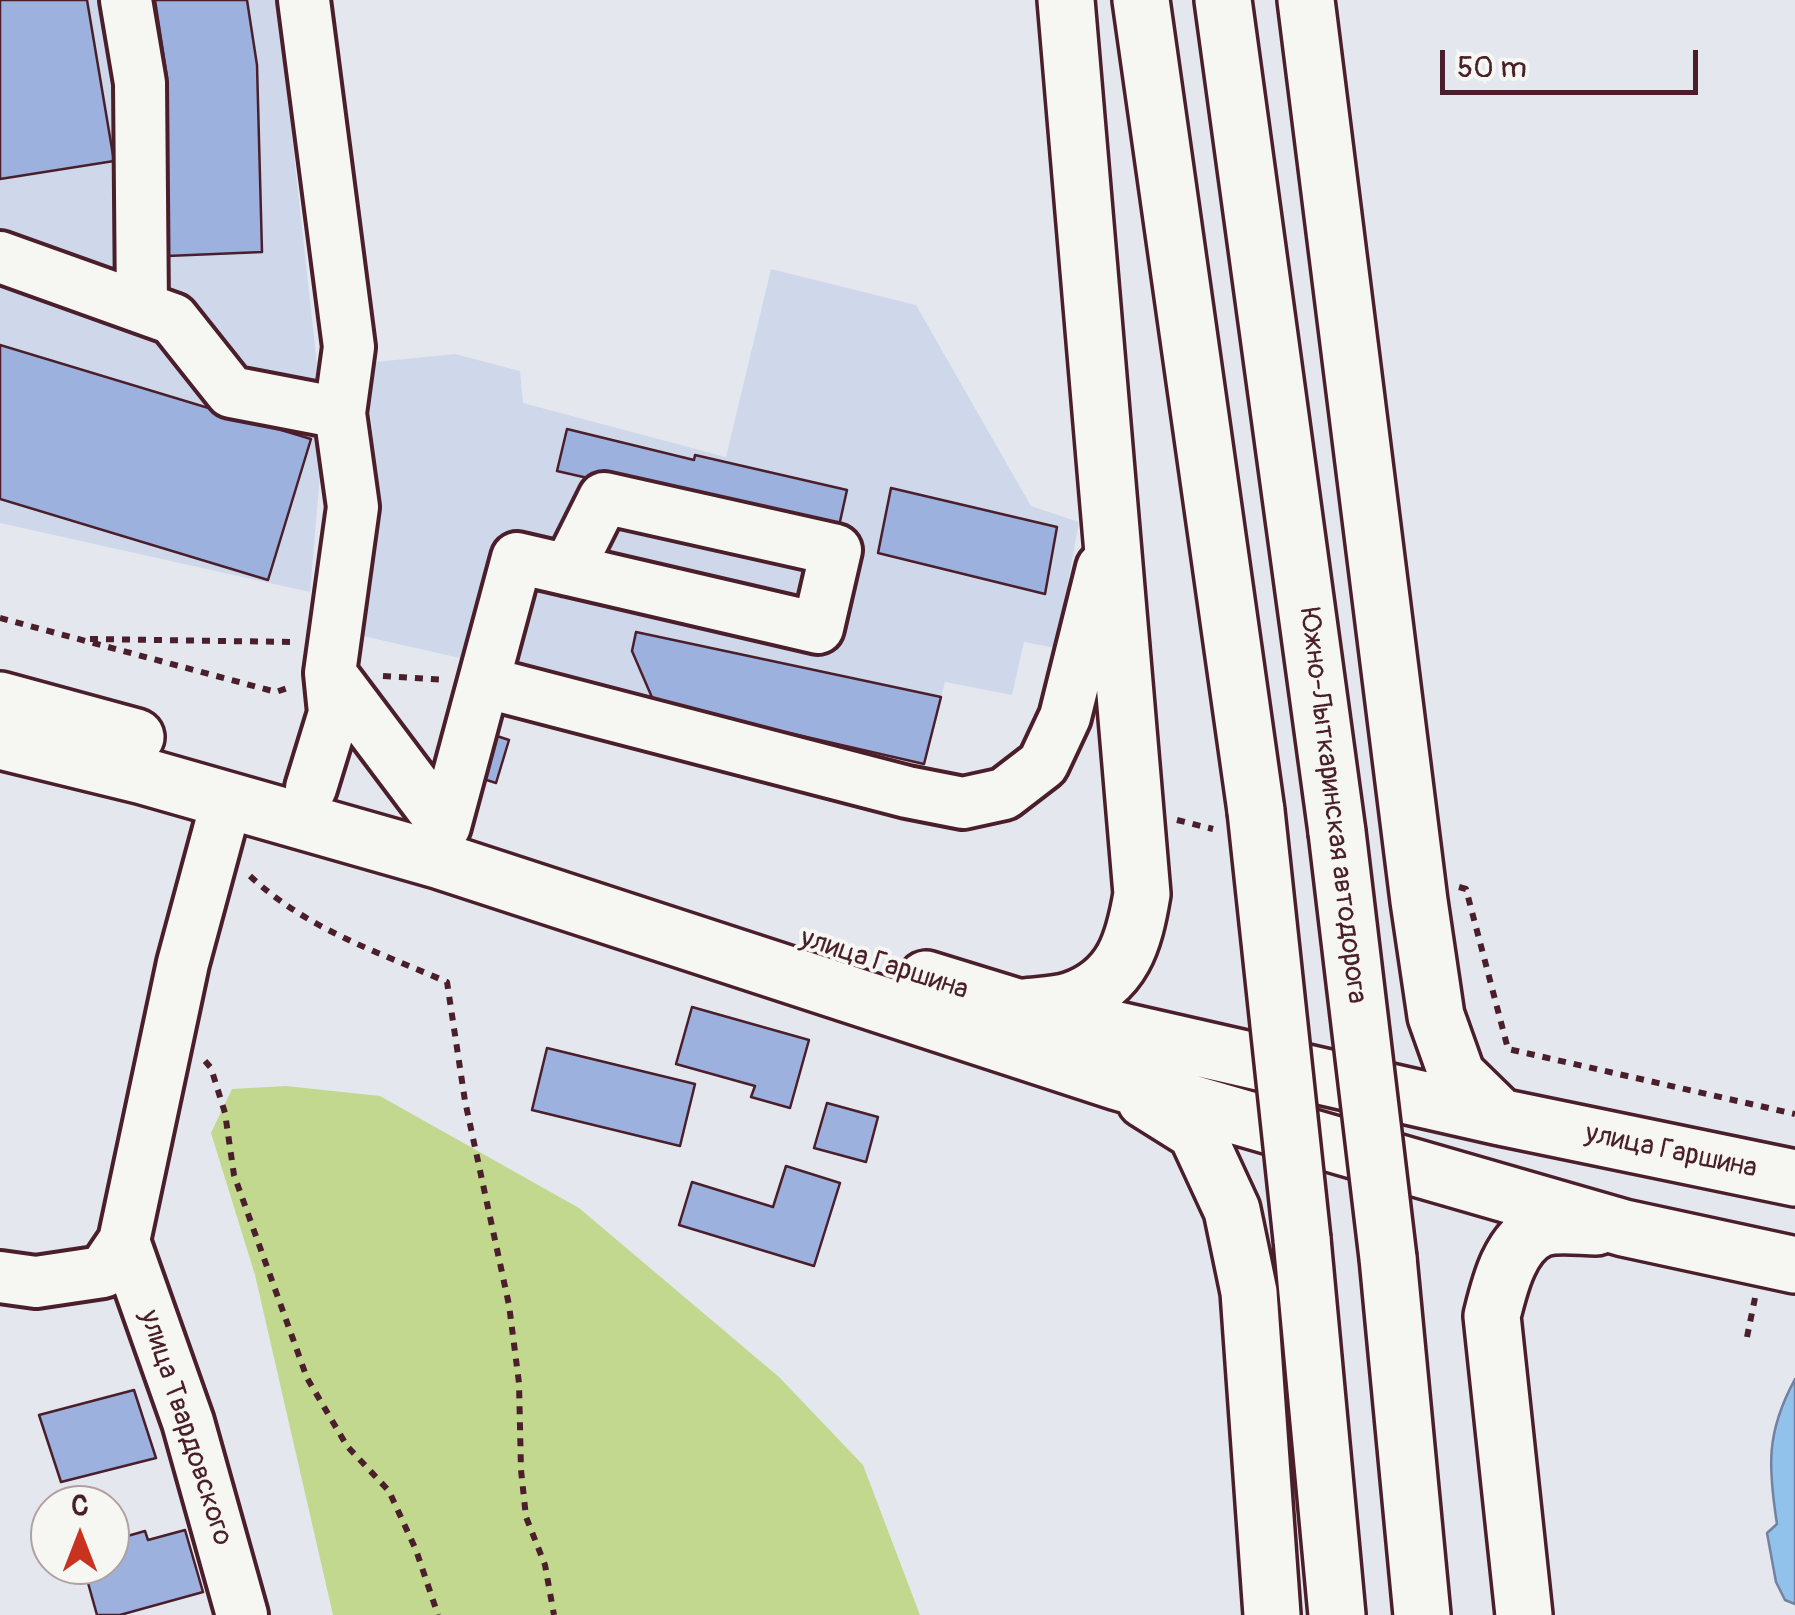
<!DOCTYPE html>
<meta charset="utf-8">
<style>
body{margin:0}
#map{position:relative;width:1795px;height:1615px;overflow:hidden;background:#e4e8ee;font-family:Pangolin,sans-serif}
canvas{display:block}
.north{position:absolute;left:30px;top:1485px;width:100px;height:100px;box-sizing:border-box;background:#f6f6f2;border:2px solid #b1a0a2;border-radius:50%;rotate:0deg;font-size:28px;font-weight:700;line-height:40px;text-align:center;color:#4a1f2b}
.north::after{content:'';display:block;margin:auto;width:35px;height:45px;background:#c8321e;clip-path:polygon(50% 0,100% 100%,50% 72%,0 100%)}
.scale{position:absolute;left:1440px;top:50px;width:258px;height:45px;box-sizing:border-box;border:5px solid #4a1f2b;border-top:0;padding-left:12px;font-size:30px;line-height:35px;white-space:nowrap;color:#4a1f2b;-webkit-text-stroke:8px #f6f6f2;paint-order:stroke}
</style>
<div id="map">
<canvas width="1795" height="1615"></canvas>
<div class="north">С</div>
<div class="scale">50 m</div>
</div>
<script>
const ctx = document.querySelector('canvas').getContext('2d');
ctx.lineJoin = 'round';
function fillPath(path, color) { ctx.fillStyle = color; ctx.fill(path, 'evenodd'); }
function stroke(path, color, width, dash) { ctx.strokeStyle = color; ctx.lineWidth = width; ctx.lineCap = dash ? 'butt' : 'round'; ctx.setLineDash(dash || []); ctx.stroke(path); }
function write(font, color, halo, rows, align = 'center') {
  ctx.font = font + ' Pangolin,sans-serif'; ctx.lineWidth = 8; ctx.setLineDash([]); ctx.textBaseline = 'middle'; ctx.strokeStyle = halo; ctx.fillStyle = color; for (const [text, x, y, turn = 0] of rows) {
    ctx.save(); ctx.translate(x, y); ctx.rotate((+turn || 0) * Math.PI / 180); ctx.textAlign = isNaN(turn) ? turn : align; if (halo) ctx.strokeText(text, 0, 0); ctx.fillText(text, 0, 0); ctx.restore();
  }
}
fillPath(new Path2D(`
 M0,0H277L324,428L310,592L0,523Z
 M771,269L916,305L1031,506L1079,522L1056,648L1024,642L1012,695L945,682L924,764L363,636L380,504L365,363L455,354L520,371L523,403L726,457Z`), '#cfd8ea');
fillPath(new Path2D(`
 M286,1086L380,1096L579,1208L779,1377L863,1465L920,1615H333L255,1275L211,1133L232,1089Z`), '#c2d88e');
const water = new Path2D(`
 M1795,1379V1604L1785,1600L1776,1582L1767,1533L1777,1524C1768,1466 1766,1432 1795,1379Z`);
fillPath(water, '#90c2ec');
stroke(water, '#74819f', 2.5);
const building = new Path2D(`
 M0,0H87L114,161L0,179Z
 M155,0H247L257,65L262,252L167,256V78Z
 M0,345L311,439L268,580L0,499Z
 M567,429L694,460L695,455L847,490L837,535L557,471Z
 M891,488L1057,527L1045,594L878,553Z
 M636,632L941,697L924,764L654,702L632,651Z
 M485,732L509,740L496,783L471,775Z
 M692,1007L809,1040L790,1108L751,1097L755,1086L676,1064Z
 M547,1048L695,1084L680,1146L532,1110Z
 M827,1103L878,1117L866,1162L814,1148Z
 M786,1166L840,1183L814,1266L679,1225L692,1182L773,1207Z
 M134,1390L156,1458L61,1482L39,1415Z
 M185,1530L203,1592L120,1615H97L83,1565H110V1541L145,1531L148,1540Z`);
fillPath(building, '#9db1df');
stroke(building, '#4a1f2b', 2.5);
const minor = new Path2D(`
 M126,0L140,83L142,307
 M304,0L349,347L340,413L353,507L330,673L334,713L311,788
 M0,257L173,319L231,392L340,413
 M330,673L445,826
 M484,682L907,792L963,803L1004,794L1043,764L1065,717L1102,568
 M445,826L517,558L818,628L836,550L604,498L568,570
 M124,1241L188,1422L242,1615
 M0,1277L36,1282L103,1272L124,1241L183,963L227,800`);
const major = new Path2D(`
 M1141,0L1256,811
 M1223,0L1337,832
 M1306,0L1419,901L1436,1016L1457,1075L1500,1117
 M0,700L136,737
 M0,741L143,776L441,861L1118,1082L1624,1228L1795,1265
 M926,979L1017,1007L1500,1117L1795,1178
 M1024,1007C1039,1005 1057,1005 1072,1000C1123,982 1134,942 1142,894L1066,0
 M1145,1100L1196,1132L1232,1210L1249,1292L1272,1615
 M1302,1239L1337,1615
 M1388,1258L1422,1615
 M1524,1615L1492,1316C1499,1288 1509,1242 1540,1229C1556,1223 1580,1227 1596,1227`);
stroke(minor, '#4a1f2b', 58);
stroke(major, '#4a1f2b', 62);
stroke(new Path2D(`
 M0,618L276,692L293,686
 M90,639L293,642
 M383,676L446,680
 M1177,820L1213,829
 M250,876C308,930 376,951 447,982L465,1101L509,1305L519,1383L521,1470L526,1517L545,1565L554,1615
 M1459,887L1466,889L1508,1049L1795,1114
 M205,1061L211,1068L225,1113L234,1175L307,1378L347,1446L389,1491L416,1550L438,1615
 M1747,1337L1755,1298`), '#4a1f2b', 6, [8, 8]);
stroke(minor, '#f6f6f2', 50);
stroke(major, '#f6f6f2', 55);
const majorBridge = new Path2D(`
 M1256,811L1302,1239
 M1337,832L1388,1258`);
stroke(majorBridge, '#4a1f2b', 62, []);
stroke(majorBridge, '#f6f6f2', 55);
write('28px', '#4a1f2b', '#f6f6f2', [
 ["Южно-Лыткаринская автодорога",1332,806,83],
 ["улица Гаршина",884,965,18],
 ["улица Гаршина",1671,1152,12],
 ["улица Твардовского",185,1428,72]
]);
</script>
